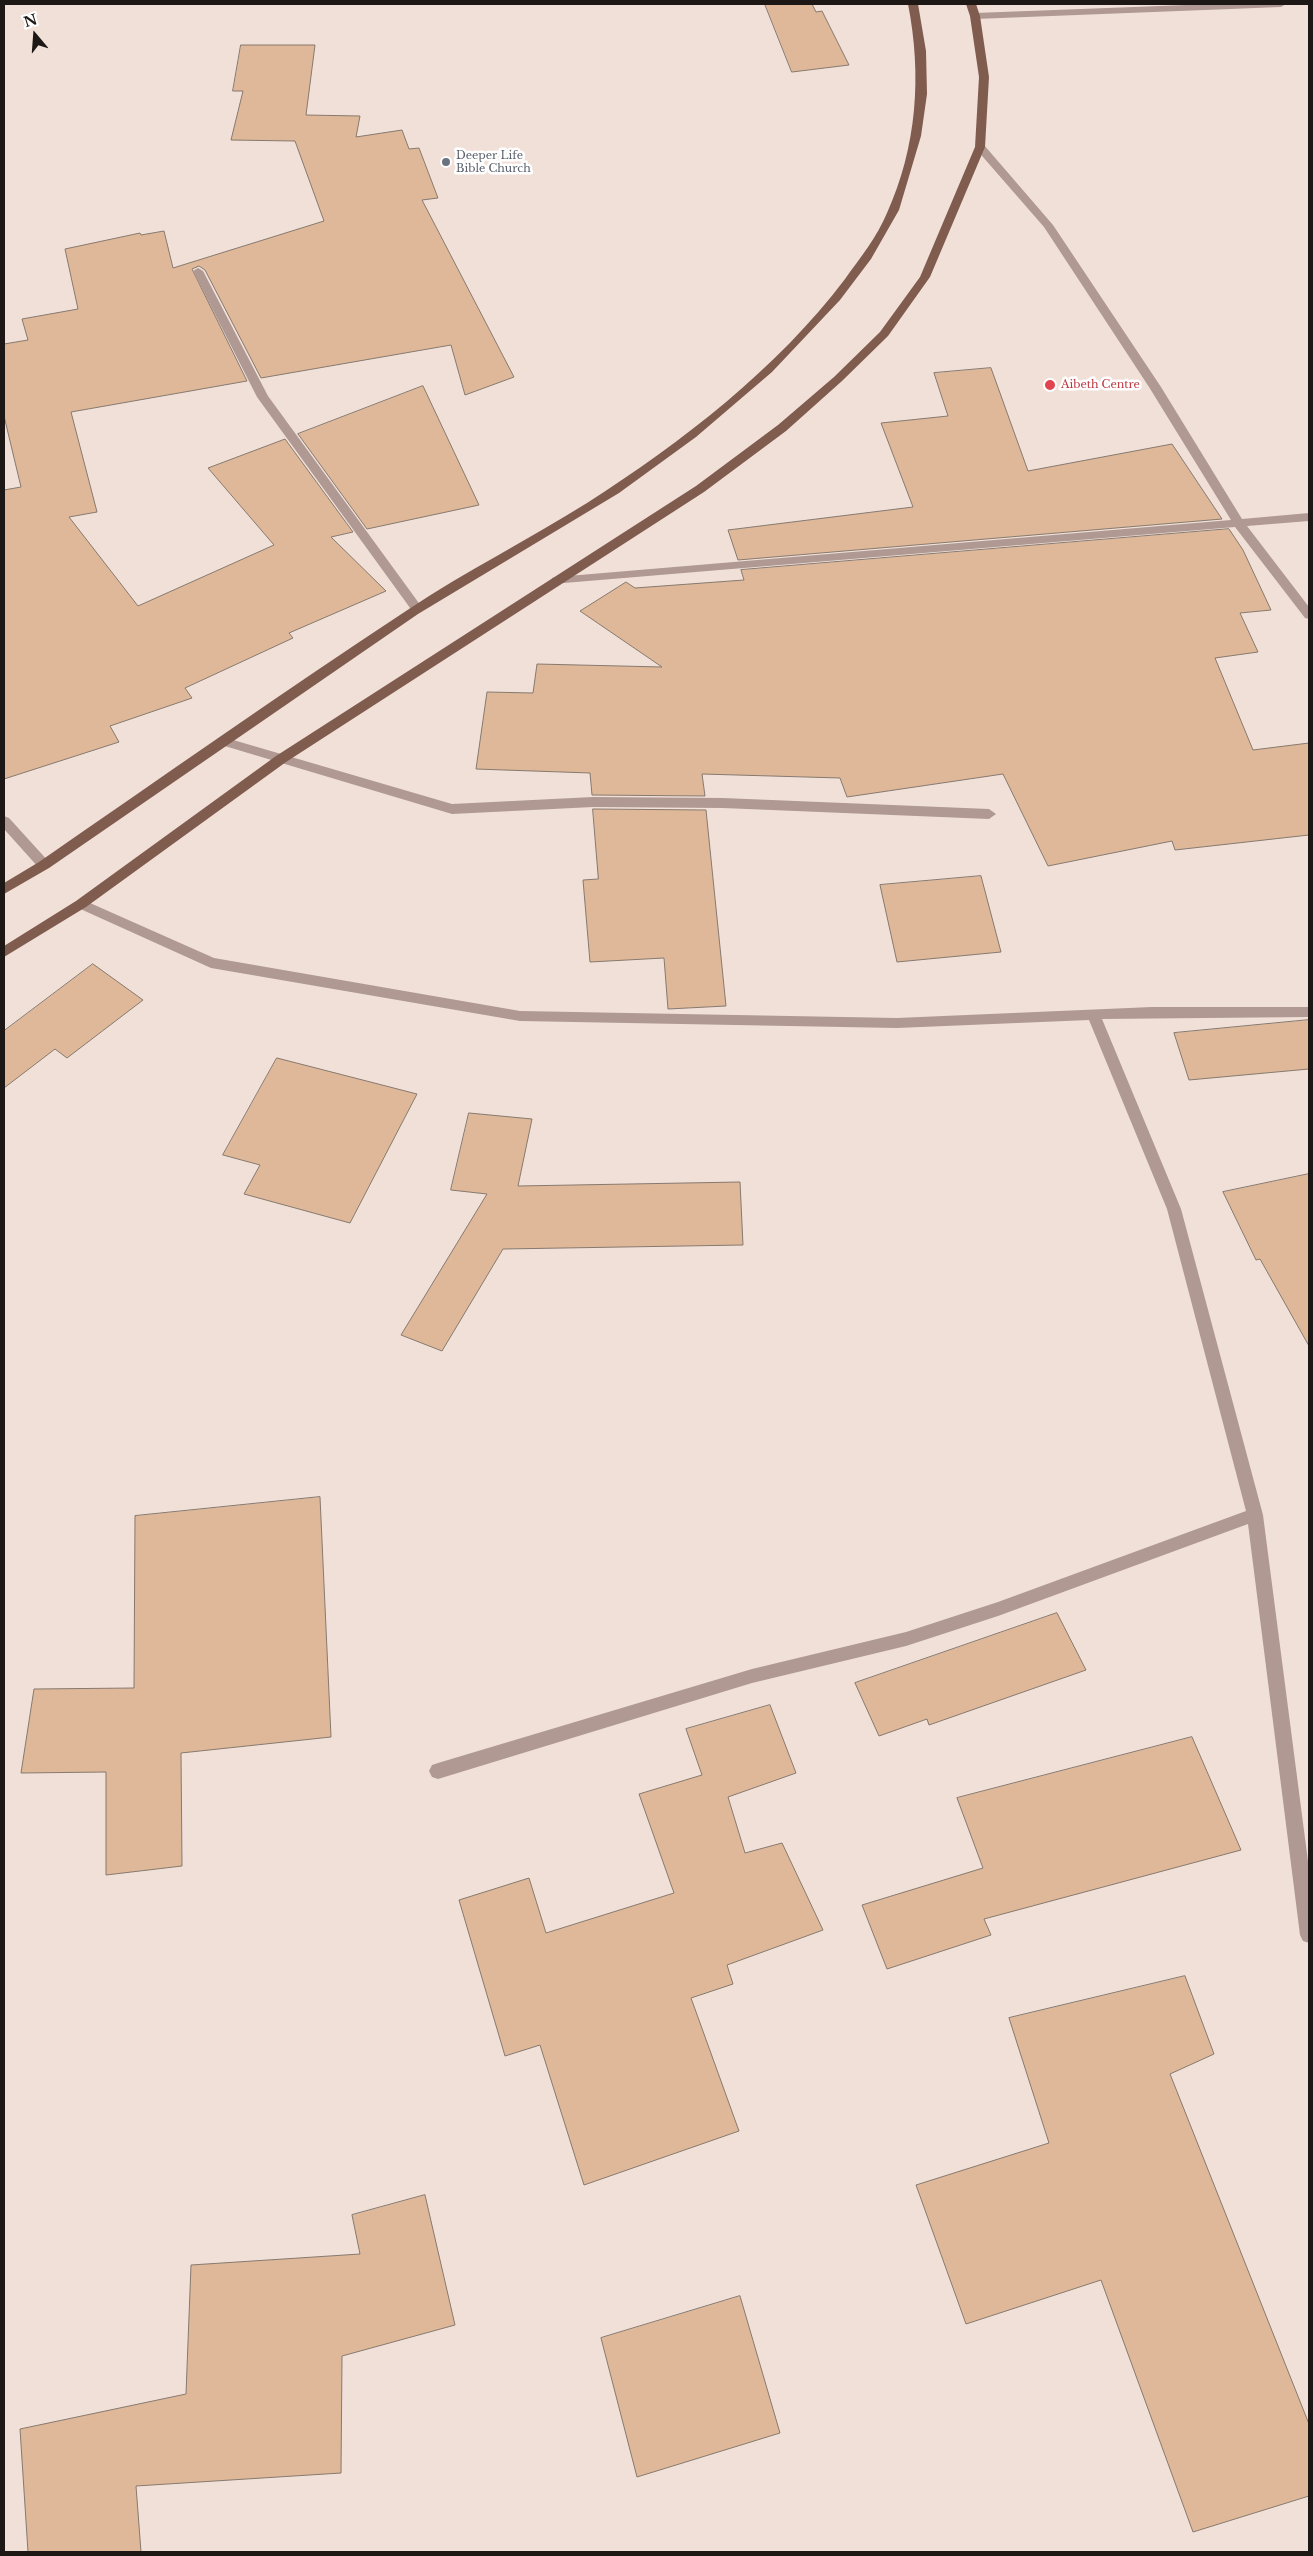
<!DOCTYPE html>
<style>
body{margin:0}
#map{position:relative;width:1313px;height:2556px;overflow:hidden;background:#f1e0d8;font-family:"Libre Baskerville",serif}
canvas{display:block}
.frame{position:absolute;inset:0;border:5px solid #1d1715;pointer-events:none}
.north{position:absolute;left:10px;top:10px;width:50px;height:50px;-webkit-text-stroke:4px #fff;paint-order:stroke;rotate:342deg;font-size:14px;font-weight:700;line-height:20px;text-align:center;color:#1d1715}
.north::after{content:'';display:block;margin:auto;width:18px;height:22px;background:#1d1715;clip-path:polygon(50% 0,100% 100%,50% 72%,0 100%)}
</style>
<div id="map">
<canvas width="1313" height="2556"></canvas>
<div class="frame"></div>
<div class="north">N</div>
</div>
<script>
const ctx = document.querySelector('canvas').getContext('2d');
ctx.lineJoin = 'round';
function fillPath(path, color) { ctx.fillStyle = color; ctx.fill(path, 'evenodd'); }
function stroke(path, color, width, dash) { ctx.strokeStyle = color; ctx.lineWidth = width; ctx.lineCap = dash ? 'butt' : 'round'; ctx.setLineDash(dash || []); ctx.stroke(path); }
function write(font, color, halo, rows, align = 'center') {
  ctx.font = font + ' "Libre Baskerville",serif'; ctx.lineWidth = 5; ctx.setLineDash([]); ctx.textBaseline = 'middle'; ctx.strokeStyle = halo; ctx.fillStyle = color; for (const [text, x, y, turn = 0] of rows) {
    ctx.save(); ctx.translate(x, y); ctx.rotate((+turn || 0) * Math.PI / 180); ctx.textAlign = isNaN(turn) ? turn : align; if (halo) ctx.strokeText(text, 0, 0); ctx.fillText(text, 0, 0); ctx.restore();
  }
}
const building = new Path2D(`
 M765,4H812L816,12L822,11L849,65L792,72Z
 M241,45H315L306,115L360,116L356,137L402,130L409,149L419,148L438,198L422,200L514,377L465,395L451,345L261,378L205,270L199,266L192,269L247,381L71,412L97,512L69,517L138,606L274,545L208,468L285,439L353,532L331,537L386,591L289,633L293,638L185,688L192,698L110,726L119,742L4,779V490L21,487L4,416V344L28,340L22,319L78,309L65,249L140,233L141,235L164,231L173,268L324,221L295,141L231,140L243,91H233Z
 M991,368L1028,471L1172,444L1222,519L738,560L728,530L913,507L881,423L948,416L934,373Z
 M423,386L479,505L367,529L298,434Z
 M1229,529L1243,550L1271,610L1240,613L1258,652L1215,658L1253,750L1309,743V835L1175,850L1172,841L1048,866L1003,774L847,797L840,778L702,774L705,796L592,795L590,773L476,769L487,692L533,693L537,664L662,667L580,611L626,582L635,588L744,580L741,570Z
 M593,809L706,810L726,1006L668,1009L664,958L590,962L583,880L598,879Z
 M981,876L1001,952L897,962L880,885Z
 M93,964L143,1000L67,1058L55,1049L4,1088V1031Z
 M1309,1020V1069L1189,1080L1174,1033Z
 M277,1058L417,1094L350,1223L244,1194L260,1165L223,1155Z
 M469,1113L532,1119L518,1186L740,1182L743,1245L503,1249L442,1351L401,1335L487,1194L451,1190Z
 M1309,1174V1346L1260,1259L1256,1260L1223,1192Z
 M320,1497L331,1737L181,1753L182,1866L106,1875V1772L21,1773L34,1689L134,1688L135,1516Z
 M1057,1613L1086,1670L929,1725L927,1719L879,1736L855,1683Z
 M770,1705L796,1773L728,1797L745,1853L782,1843L823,1930L727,1965L733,1984L691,1998L739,2131L584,2185L540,2045L505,2056L459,1900L529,1878L546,1933L674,1893L639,1794L702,1775L686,1729Z
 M1192,1737L1241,1850L984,1919L991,1935L887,1969L862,1905L983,1868L957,1798Z
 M1185,1976L1214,2054L1170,2074L1309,2424V2496L1193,2532L1101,2280L966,2324L916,2185L1049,2143L1009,2018Z
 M425,2195L455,2325L342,2356L341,2473L136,2486L141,2552H28L20,2429L186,2394L191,2265L360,2254L352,2215Z
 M740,2296L780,2433L637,2477L601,2338Z`);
fillPath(building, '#deb898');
stroke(building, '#86796f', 1);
fillPath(new Path2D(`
 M1213,4H1286L1281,7L975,19L970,16L975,13Z
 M980,144L984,145L1053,225L1161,387L1242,519L1309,513V521L1247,526L1309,607V619L1305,618L1235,527L552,584V578L556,577L1231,520L1149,387L1044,227L976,149L975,147Z
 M198,268L203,271L268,396L421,606V612H413L257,397L193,271Z
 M223,737L452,804L593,797L723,798L989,809L996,814L989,819L723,808L593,807L452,814L218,744L217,741L218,738Z
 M4,816L9,818L49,862L51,865L49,868H39L4,829Z
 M81,899L214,958L520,1011L897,1018L1152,1007H1309V1017L1102,1019L1181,1209L1263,1515L1309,1869V1943L1303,1941L1300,1935L1248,1524L998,1616L906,1646L752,1683L438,1779L432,1777L429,1771L432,1765L438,1763L752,1669L906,1632L998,1602L1246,1511L1167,1209L1089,1020L897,1028L520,1021L211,968L76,907L74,904Z`), '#af9992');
fillPath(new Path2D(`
 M908,4H918L926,51L927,94L921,136L899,210L871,259L840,300L772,372L696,437L619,493L418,614L49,868L4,894V883L39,862C162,777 284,691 409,609C466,571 528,540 587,503C682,442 777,369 845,279C860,258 877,237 887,213C917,147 922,75 908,4Z
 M966,4H976L980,16L989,77L985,147L930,277L888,336L842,381L786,431L704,492L286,762L86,907L4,957V946L76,901L276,756L696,486L778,425L834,377L880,332L920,277L975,147L979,77L970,16Z`), '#805c4f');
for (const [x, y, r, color] of [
 [446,162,5,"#6b7280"],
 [1050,385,6,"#e0444e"]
]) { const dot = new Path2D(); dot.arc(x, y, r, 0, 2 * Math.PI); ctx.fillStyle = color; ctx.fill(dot); stroke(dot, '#fff', 2); }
write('11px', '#5b616d', '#fff', [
 ["Deeper Life",456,156],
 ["Bible Church",456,169]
], 'left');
write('11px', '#be3a42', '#fff', [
 ["Aibeth Centre",1061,385]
], 'left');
</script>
